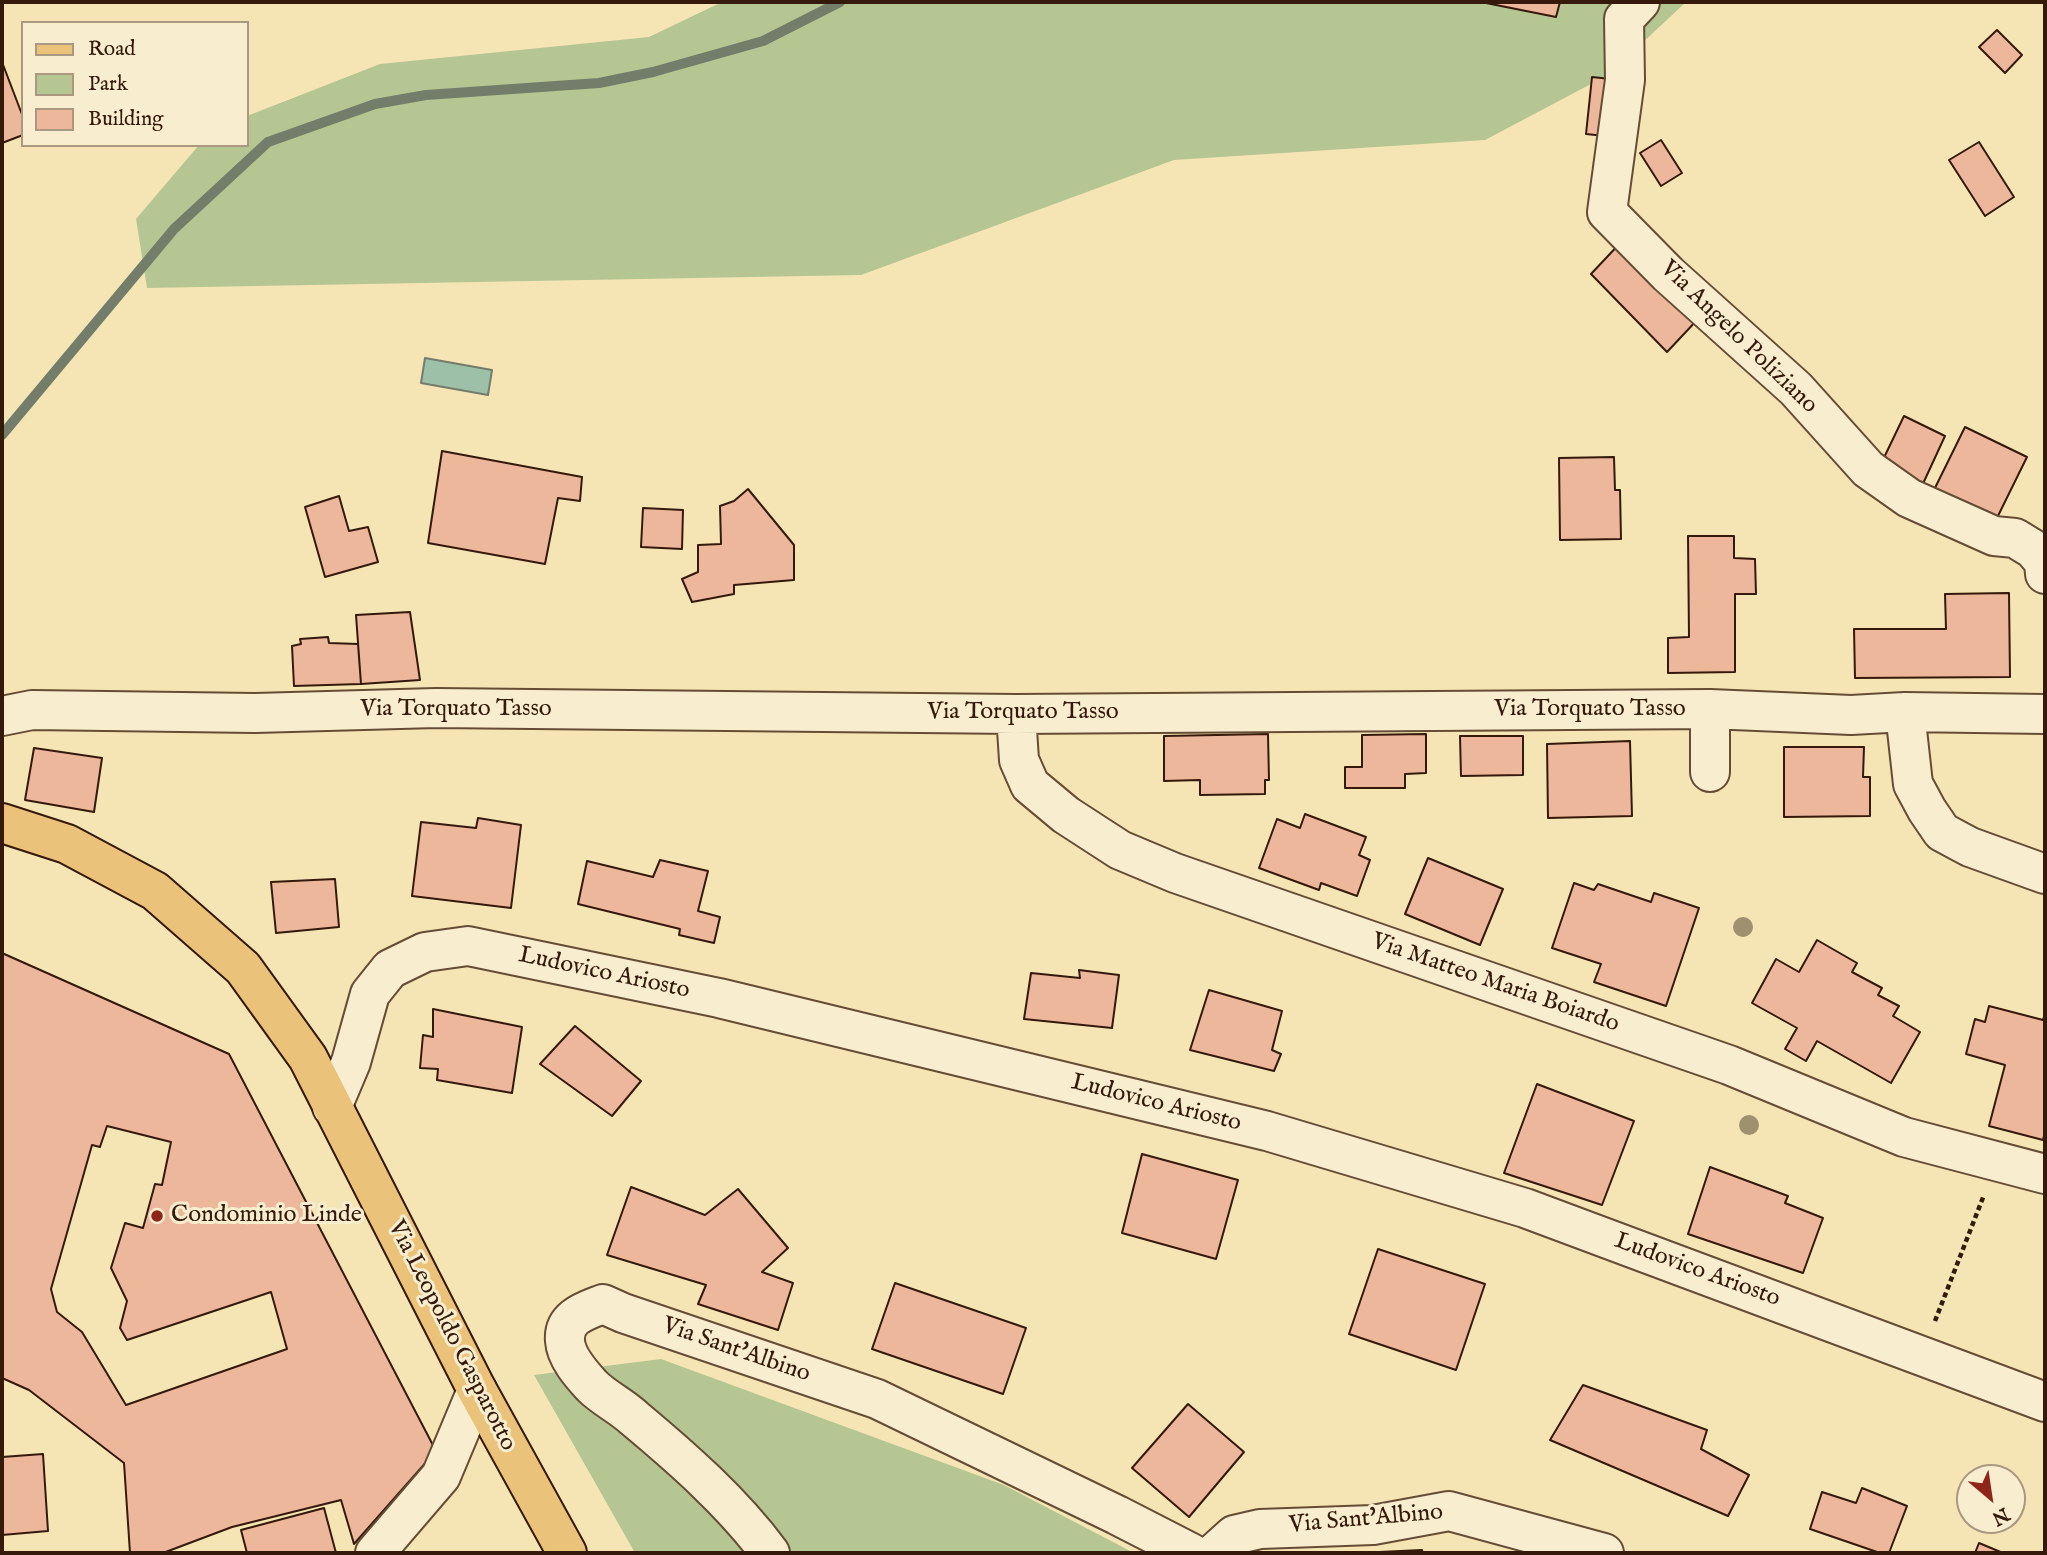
<!DOCTYPE html>
<style>
body{margin:0}
#map{position:relative;width:2047px;height:1555px;overflow:hidden;background:#f5e5b5;font-family:"IM FELL English",serif}
canvas{display:block}
.frame{position:absolute;inset:0;border:4px solid #35190a;pointer-events:none}
.legend{position:absolute;left:21px;top:21px;width:228px;height:126px;box-sizing:border-box;background:#f8eecf;border:2px solid #aa9980;margin:0;padding:9px 12px;list-style:none;font-size:21px;color:#35190a}
.legend li{display:flex;align-items:center;gap:14px;height:35px}
.legend b{width:35px;border:2px solid #aa9980}
.north{position:absolute;left:1956px;top:1464px;width:70px;height:70px;box-sizing:border-box;background:#f8eecf;border:2px solid #aa9980;border-radius:50%;rotate:151deg;font-size:19px;font-weight:700;line-height:28px;text-align:center;color:#35190a}
.north::after{content:'';display:block;margin:auto;width:24px;height:32px;background:#8f2418;clip-path:polygon(50% 0,100% 100%,50% 72%,0 100%)}
</style>
<div id="map">
<canvas width="2047" height="1555"></canvas>
<div class="frame"></div>
<ul class="legend">
<li><b style="height:9px;background:#eac27a"></b>Road</li>
<li><b style="height:19px;background:#b5c693"></b>Park</li>
<li><b style="height:19px;background:#ecb79b"></b>Building</li>
</ul>
<div class="north">N</div>
</div>
<script>
const ctx = document.querySelector('canvas').getContext('2d');
ctx.lineJoin = 'round';
function fillPath(path, color) { ctx.fillStyle = color; ctx.fill(path, 'evenodd'); }
function stroke(path, color, width, dash) { ctx.strokeStyle = color; ctx.lineWidth = width; ctx.lineCap = dash ? 'butt' : 'round'; ctx.setLineDash(dash || []); ctx.stroke(path); }
function write(font, color, halo, rows, align = 'center') {
  ctx.font = font + ' "IM FELL English",serif'; ctx.lineWidth = 6; ctx.setLineDash([]); ctx.textBaseline = 'middle'; ctx.strokeStyle = halo; ctx.fillStyle = color; for (const [text, x, y, turn = 0] of rows) {
    ctx.save(); ctx.translate(x, y); ctx.rotate((+turn || 0) * Math.PI / 180); ctx.textAlign = isNaN(turn) ? turn : align; if (halo) ctx.strokeText(text, 0, 0); ctx.fillText(text, 0, 0); ctx.restore();
  }
}
fillPath(new Path2D(`
 M722,2H1686L1608,75L1485,140L1174,160L861,275L147,288L136,219L199,145H247V116L380,64L649,37Z
 M661,1359L1004,1485L1134,1553H635L534,1375Z`), '#b5c693');
const water = new Path2D(`
 M425,358L492,370L488,395L421,383Z`);
fillPath(water, '#9dc0a8');
stroke(water, '#737d69', 2);
stroke(new Path2D(`
 M2,435L174,229L268,142L375,104L426,95L599,83L653,72L763,41L840,2`), '#737d69', 10);
const building = new Path2D(`
 M1481,2H1560L1556,17Z
 M1997,30L2022,55L2005,73L1979,47Z
 M2,62L23,117V135L2,143Z
 M1592,77L1620,80L1614,137L1586,134Z
 M1661,140L1682,173L1661,186L1640,153Z
 M1979,142L2014,197L1985,216L1949,160Z
 M1623,240L1698,319L1667,352L1591,274Z
 M1904,416L1945,436L1921,488L1879,468Z
 M1965,427L2027,457L1994,524L1932,494Z
 M442,451L582,477L580,501L558,498L545,564L428,543Z
 M1614,457L1615,490H1620L1621,539L1560,540L1559,458Z
 M748,489L794,545V580L734,585V594L692,602L682,579L698,572V545L721,544L720,506L734,501Z
 M339,496L349,531L368,527L378,562L325,577L305,507Z
 M643,508L683,510L682,549L641,547Z
 M1688,536H1734V558L1755,559L1756,594H1735V672L1668,673V638L1689,637Z
 M2009,593L2010,677L1855,678L1854,629H1946L1945,594Z
 M410,612L420,680L361,684L356,615Z
 M328,637L329,643L358,644L361,684L294,686L292,646L301,644L300,639Z
 M1268,734L1269,780H1265V794L1200,795V780L1164,781V736Z
 M1426,734V773L1405,774V788H1345V767H1362V735Z
 M1460,736H1523V775L1461,776Z
 M1630,741L1632,816L1548,818L1547,744Z
 M1784,747H1864L1863,777H1870V816L1784,817Z
 M34,748L102,758L94,812L25,800Z
 M1305,814L1366,837L1359,855L1370,860L1357,896L1321,883L1319,890L1259,868L1277,819L1300,828Z
 M478,818L521,825L511,908L412,896L421,822L476,828Z
 M1428,858L1503,889L1480,945L1405,914Z
 M660,860L708,871L698,911L720,917L714,943L679,935L680,929L578,904L587,861L653,877Z
 M335,879L339,927L276,933L271,882Z
 M1574,883L1594,890L1598,884L1651,902L1654,893L1699,908L1666,1006L1594,982L1601,964L1552,948Z
 M1817,940L1857,963L1852,972L1882,988L1878,995L1899,1006L1893,1016L1920,1032L1891,1083L1817,1041L1806,1061L1785,1049L1797,1028L1752,1003L1776,959L1799,972Z
 M2,953L229,1054L436,1451L354,1544L341,1500L232,1527L163,1553H130L124,1463L29,1390L2,1378Z
 M1079,970L1119,975L1112,1028L1024,1019L1031,973L1080,978Z
 M1209,990L1282,1011L1272,1050L1281,1054L1274,1071L1190,1050Z
 M1989,1006L2043,1020L2045,1014V1132L2043,1140L1989,1126L2005,1065L1966,1054L1975,1019L1985,1022Z
 M433,1009L522,1027L512,1093L437,1080L438,1069L420,1068L423,1035L433,1037Z
 M575,1026L641,1081L612,1116L540,1064Z
 M1537,1084L1634,1121L1602,1205L1504,1173Z
 M107,1126L171,1142L162,1185L155,1184L143,1228L125,1223L111,1268L127,1301L120,1328L127,1340L271,1292L287,1349L126,1405L82,1332L57,1312L51,1289L92,1145L100,1147Z
 M1142,1154L1238,1180L1216,1259L1122,1233Z
 M1710,1167L1788,1196L1785,1203L1823,1218L1803,1273L1688,1234Z
 M631,1187L705,1215L738,1189L788,1248L762,1272L793,1283L778,1330L698,1304L706,1285L607,1255Z
 M1378,1249L1485,1284L1456,1370L1349,1334Z
 M895,1283L1026,1328L1003,1394L872,1349Z
 M1583,1385L1707,1430L1701,1449L1749,1475L1728,1516L1550,1440Z
 M1188,1404L1244,1452L1189,1517L1132,1468Z
 M43,1454L48,1531L2,1535V1457Z
 M1862,1488L1907,1506L1889,1553H1880L1810,1529L1822,1492L1856,1503Z
 M324,1508L336,1553H247L241,1530Z
 M1979,1543L2003,1553H1975Z
 M1422,1550L1423,1553H1358Z`);
fillPath(building, '#ecb79b');
stroke(building, '#35190a', 2);
const minor = new Path2D(`
 M1640,2L1624,19L1625,80L1607,212L1668,274L1796,389L1868,469L1909,498L1994,536L2015,538L2033,549L2044,562L2045,574
 M1710,709V772
 M1905,712L1913,784L1927,810L1942,832L1970,847L2045,874
 M1016,714L1019,760L1030,785L1066,815L1120,850L1175,873L1729,1065L1904,1137L2045,1174
 M2,716L32,710L255,713L436,708L1016,714L1710,709L1851,715L1905,712L2045,714
 M332,1107L351,1062L370,994L390,969L425,952L468,946L719,998L1267,1131L1525,1208L2045,1402
 M375,1553L441,1476L477,1390
 M770,1553C732,1502 683,1459 634,1418C621,1406 604,1398 592,1386C581,1374 566,1357 565,1341C563,1317 585,1311 603,1304L623,1313L877,1399L1117,1515L1191,1553
 M1214,1553L1234,1535L1260,1529L1373,1525L1449,1511L1604,1553`);
const major = new Path2D(`
 M2,823L67,844L155,891L243,968L308,1058L477,1390L567,1553`);
stroke(minor, '#654c35', 42);
stroke(major, '#35190a', 42);
stroke(new Path2D(`
 M1935,1321L1984,1195`), '#35190a', 4.5, [5, 3.5]);
stroke(minor, '#f8eecf', 38);
stroke(major, '#eac27a', 38);
ctx.fillStyle = '#a0916e';
for (const [x, y] of [
 [1743,927],
 [1749,1125]
]) { ctx.beginPath(); ctx.arc(x, y, 10, 0, 2 * Math.PI); ctx.fill(); }
for (const [x, y, r, color] of [
 [157,1216,7,"#8f2418"]
]) { const dot = new Path2D(); dot.arc(x, y, r, 0, 2 * Math.PI); ctx.fillStyle = color; ctx.fill(dot); stroke(dot, '#f8eecf', 2.5); }
write('24px', '#35190a', '#f8eecf', [
 ["Via Angelo Poliziano",1738,338,44],
 ["Via Torquato Tasso",456,710],
 ["Via Torquato Tasso",1590,710],
 ["Via Torquato Tasso",1023,713],
 ["Ludovico Ariosto",604,974,12],
 ["Via Matteo Maria Boiardo",1495,984,19],
 ["Ludovico Ariosto",1156,1104,14],
 ["Ludovico Ariosto",1697,1271,20],
 ["Via Leopoldo Gasparotto",451,1336,63],
 ["Via Sant'Albino",736,1351,19],
 ["Via Sant'Albino",1366,1520,-5]
]);
write('24px', '#35190a', '#f8eecf', [
 ["Condominio Linde",171,1216]
], 'left');
</script>
